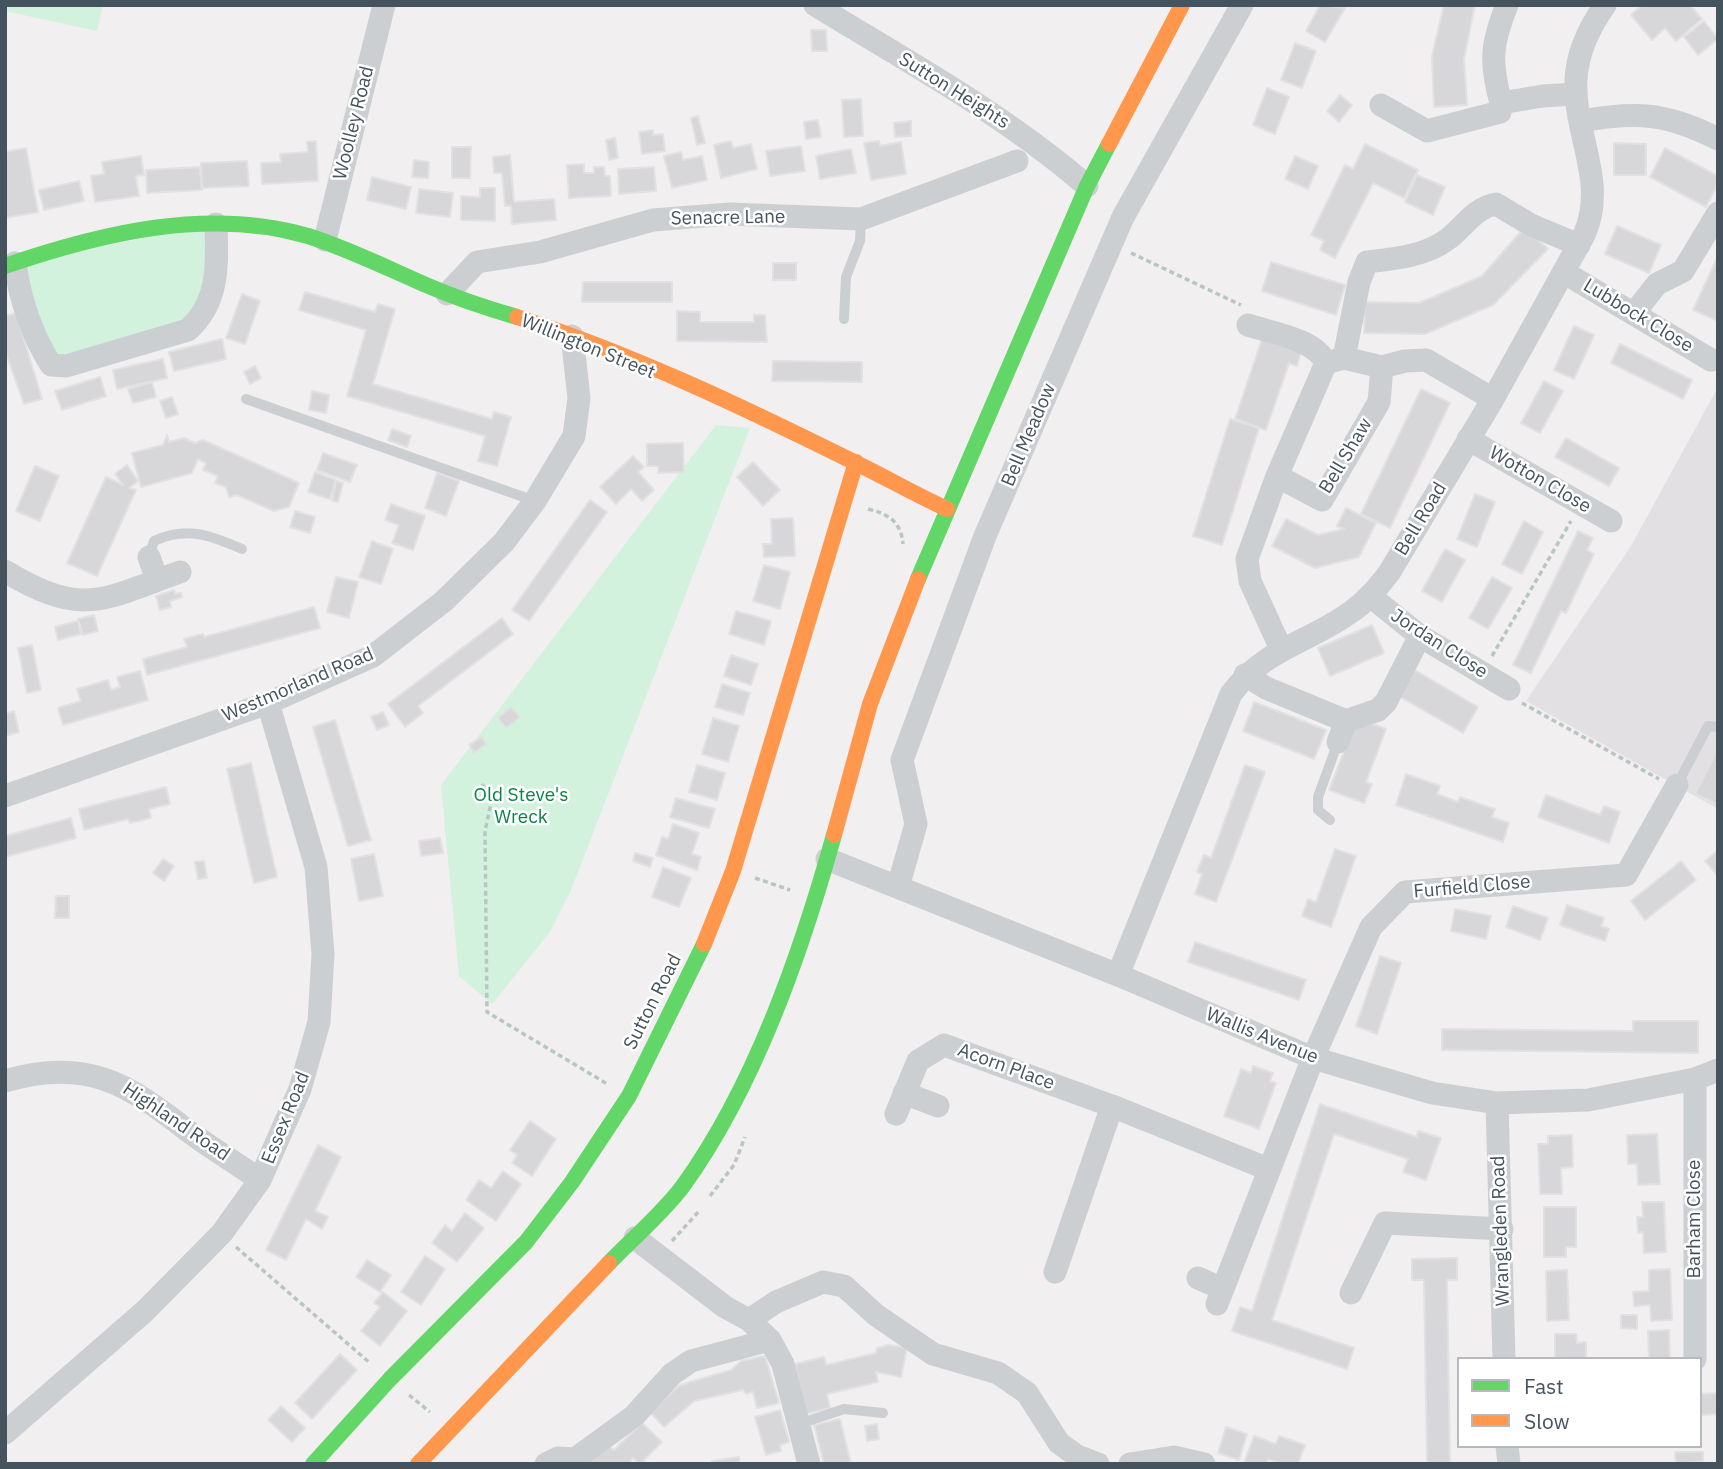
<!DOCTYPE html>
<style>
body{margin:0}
#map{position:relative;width:1723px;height:1469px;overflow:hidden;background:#f1efef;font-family:"IBM Plex Sans",sans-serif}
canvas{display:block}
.frame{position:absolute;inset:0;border:7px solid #45535e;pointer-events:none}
.legend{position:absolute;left:1457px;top:1357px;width:245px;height:91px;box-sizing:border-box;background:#fff;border:2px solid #b5babf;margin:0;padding:9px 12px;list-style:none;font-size:21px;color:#45535e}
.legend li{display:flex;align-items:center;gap:14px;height:35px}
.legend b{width:35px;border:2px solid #b5babf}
</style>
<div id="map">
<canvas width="1723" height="1469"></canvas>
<div class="frame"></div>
<ul class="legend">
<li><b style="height:9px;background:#63d668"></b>Fast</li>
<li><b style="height:9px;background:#ff974d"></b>Slow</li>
</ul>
</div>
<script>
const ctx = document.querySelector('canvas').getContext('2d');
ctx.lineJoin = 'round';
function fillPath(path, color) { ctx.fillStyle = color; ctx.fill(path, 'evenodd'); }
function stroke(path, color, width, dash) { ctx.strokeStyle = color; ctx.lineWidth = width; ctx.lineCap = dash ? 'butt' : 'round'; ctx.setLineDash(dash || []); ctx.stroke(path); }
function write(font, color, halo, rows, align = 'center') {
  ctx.font = font + ' "IBM Plex Sans",sans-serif'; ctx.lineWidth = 5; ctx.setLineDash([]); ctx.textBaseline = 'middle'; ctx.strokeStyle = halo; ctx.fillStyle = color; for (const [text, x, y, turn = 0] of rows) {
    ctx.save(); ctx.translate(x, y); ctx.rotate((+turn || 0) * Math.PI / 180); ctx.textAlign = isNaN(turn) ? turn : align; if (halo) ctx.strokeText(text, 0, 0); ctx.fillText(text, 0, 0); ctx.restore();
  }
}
fillPath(new Path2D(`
 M1718,387V809L1526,701L1631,546Z`), '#e2e0e2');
fillPath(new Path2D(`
 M5,5H103L97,31L5,11Z
 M216,224L203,316L51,365L15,263Z
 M716,425L750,428L571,890L550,932L492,1004L459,976L441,785Z`), '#d2f2dd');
const building = new Path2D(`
 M1320,5L1345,8L1325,42L1306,31Z
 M1444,5H1475L1464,59L1467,105L1434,107L1432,56Z
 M1642,5H1690L1702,19L1676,41L1665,28L1652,40L1631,15Z
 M1704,21L1718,39L1698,55L1684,37Z
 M811,30H826L827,51H812Z
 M1295,43L1316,51L1302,88L1281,80Z
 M1267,88L1289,97L1275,134L1253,125Z
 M1340,95L1352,105L1339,122L1327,111Z
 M861,99L863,136L844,137L842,100Z
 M698,116L705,143L697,145L691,118Z
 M818,120L821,137L806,139L804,122Z
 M911,121V136L895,137L894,123Z
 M653,130V135L663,134L665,151L642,154L639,132Z
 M615,138L618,158L609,160L606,140Z
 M316,141L318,181L262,184L261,163L281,162L280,154L308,152L307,142Z
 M731,141L733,148L751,144L757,169L721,178L714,145Z
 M879,141L880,146L901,142L906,174L871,180L864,143Z
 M1614,143L1646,144V175H1614Z
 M1365,144L1418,170L1404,198L1373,183L1335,258L1320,250L1324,241L1311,235L1345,165L1353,169Z
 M801,146L805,171L770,176L766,151Z
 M452,147H471L470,178H452Z
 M26,148L38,212L5,218V152Z
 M1665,148L1718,176V183L1706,207L1650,177Z
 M851,149L856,173L820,179L816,156Z
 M681,152L683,160L702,156L707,180L672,188L664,156Z
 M510,155L514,202L554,199L556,220L512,224L511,206H505L502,173H494L493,157Z
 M141,156L144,175L136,176L139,196L95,202L91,176L104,174L102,162Z
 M1295,156L1318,166L1308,189L1285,179Z
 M414,160L429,162L428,178L412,177Z
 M247,161L249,186L202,188L201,163Z
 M584,164V173H594V167H604L605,176H610L611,196L569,198L567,165Z
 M200,167L202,190L147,193L146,170Z
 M654,167L656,191L619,194L618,169Z
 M1417,175L1445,187L1433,215L1405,202Z
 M372,177L411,187L406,209L367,200Z
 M79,181L84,201L44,210L39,190Z
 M480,188H495V221L461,220V196L480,197Z
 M419,189L453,193L450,217L416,213Z
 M1617,226L1661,245L1649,273L1605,254Z
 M1524,228L1548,249L1493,305L1425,334L1364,333L1365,302L1419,303L1482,276Z
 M1718,256V321L1693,310Z
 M1271,262L1345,285L1336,315L1262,291Z
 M773,263H796V280H773Z
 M583,282H672V302H582Z
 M305,292L375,312L378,304L395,309L373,384L492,419L494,412L511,417L497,466L478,461L485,436L347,396L366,330L299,310Z
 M242,294L260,301L245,344L226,338Z
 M677,311L700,312V322H754V315H765L767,342L677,341Z
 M16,313L42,399L24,404L5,351V316Z
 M1574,326L1594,335L1574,379L1554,370Z
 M222,339L226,359L174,371L169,352Z
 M1262,339L1301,352L1297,366L1289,363L1266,430L1235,419Z
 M1620,344L1692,380L1683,399L1611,363Z
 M163,359L167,378L117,389L113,370Z
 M773,361L862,362V382L772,381Z
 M255,366L261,378L250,384L244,372Z
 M100,377L106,396L62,410L55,391Z
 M1544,381L1563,391L1540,433L1521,423Z
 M152,382L156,397L133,403L128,389Z
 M1421,389L1450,403L1390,528L1361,514Z
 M312,391L329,395L326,413L309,410Z
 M172,397L178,414L166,418L160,401Z
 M1230,419L1259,428L1222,545L1193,536Z
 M392,429L411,436L407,447L388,440Z
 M167,435L169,442L184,438L195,443L203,440L299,483L289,507L274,511L237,495L229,497L226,487L215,483L218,476L203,470L206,463L198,459L192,473L141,487L132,453L163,445Z
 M1566,438L1619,468L1609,486L1555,457Z
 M683,443L684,472L658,473V466H647V444Z
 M323,453L357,465L350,482L317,470Z
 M633,456L644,467L638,472L654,490L642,501L631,489L616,504L600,487Z
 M753,462L780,490L763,506L737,477Z
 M127,465L138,481L129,488L136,490L97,576L67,563L106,477L123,485L115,474Z
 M35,466L59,476L40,521L16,511Z
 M315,472L336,480L330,499L308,492Z
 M437,473L459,481L446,516L425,508Z
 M336,481L343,483L338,502L332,501Z
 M1475,494L1495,502L1477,547L1457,539Z
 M590,500L607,512L529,621L512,610Z
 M391,504L425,516L413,550L392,543L399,525L385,520Z
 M1346,508L1376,523L1359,557L1315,568L1272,546L1286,519L1318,535L1344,529L1337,526Z
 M295,511L315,517L310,533L290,527Z
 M793,518L795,556L764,557L763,544H772L771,519Z
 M1524,521L1543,532L1522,574L1502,564Z
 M1578,531L1593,538L1587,550L1594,554L1566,613L1561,611L1531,673L1513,665Z
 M372,541L393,549L381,584L359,577Z
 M1445,549L1465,560L1442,602L1422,591Z
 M764,565L790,572L780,609L753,601Z
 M336,577L358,582L349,618L327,612Z
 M1492,577L1512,588L1488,629L1469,618Z
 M174,590L175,594L181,593L182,597L170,601L171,607L160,610L156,596Z
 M314,607L320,628L147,675L143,659L187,647L184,639L203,634L204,637Z
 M736,611L771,621L764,645L729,634Z
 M94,615L98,631L83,635L78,619Z
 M502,618L513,634L418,706L423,713L405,727L388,704Z
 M78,621L81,634L58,640L55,627Z
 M1372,625L1384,653L1330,676L1318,648Z
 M32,645L41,690L27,693L18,648Z
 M731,655L758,664L751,685L724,676Z
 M1413,669L1478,707L1463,733L1397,695Z
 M140,671L148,700L63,725L58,708L81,701L77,689L108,680L111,690L120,687L117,677Z
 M722,684L750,693L743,715L715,707Z
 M1254,702L1326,730L1314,759L1243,731Z
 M511,707L520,717L506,728L498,718Z
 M14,711L19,732L5,736V714Z
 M383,712L389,725L377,730L371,717Z
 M713,718L739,726L728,762L702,754Z
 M1357,718L1386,729L1366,782L1372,784L1364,803L1329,790Z
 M335,720L371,840L348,846L313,727Z
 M482,737L486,744L474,753L469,745Z
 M1718,749V805L1695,794Z
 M251,763L277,877L254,883L227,769Z
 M697,765L725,773L717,800L689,792Z
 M1245,765L1265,772L1216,902L1195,894L1202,874L1197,872L1204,855L1211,858Z
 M1406,774L1440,786L1437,794L1458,802L1460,797L1495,809L1492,817L1509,823L1503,842L1396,805Z
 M166,787L170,804L149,809L151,818L130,823L128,819L84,830L79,809Z
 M1546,795L1600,815L1604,806L1620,812L1609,843L1538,817Z
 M676,798L715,809L709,828L670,817Z
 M71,818L76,838L5,857V836Z
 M673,824L699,833L692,854L701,857L697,870L656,855L662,837L668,839Z
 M440,838L443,853L421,856L419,841Z
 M1335,849L1356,856L1331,927L1302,916L1308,899L1316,902Z
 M1718,850V876L1705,861Z
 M635,853L653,858L650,867L633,861Z
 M374,854L383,896L359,901L351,859Z
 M163,859L174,866L164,881L153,873Z
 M204,861L207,878L198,879L195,862Z
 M1681,861L1696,880L1645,920L1631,901Z
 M663,867L691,878L679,907L652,897Z
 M56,896H69V918H55Z
 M1567,905L1604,918L1601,926L1609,929L1605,941L1560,925Z
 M1513,906L1548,918L1540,940L1506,927Z
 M1455,909L1491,916L1486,939L1451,931Z
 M1195,942L1306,980L1299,1000L1188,962Z
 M1380,956L1401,963L1377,1034L1356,1026Z
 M1633,1021H1698V1053L1442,1050V1029L1633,1031Z
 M1253,1066L1273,1073L1270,1081L1276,1083L1259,1129L1224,1116L1241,1069L1251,1073Z
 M1320,1104L1417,1137L1418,1131L1441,1138L1426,1180L1403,1172L1408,1159L1334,1134L1272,1320L1354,1348L1347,1369L1232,1331L1240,1307L1252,1311Z
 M530,1121L556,1139L532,1176L512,1163L517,1155L510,1150Z
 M1657,1134L1660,1184L1638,1185L1637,1164H1628L1627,1135Z
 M1572,1135L1573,1167L1561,1168L1562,1194H1540L1538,1144H1548V1136Z
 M318,1145L341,1157L315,1211L328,1217L322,1229L306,1219L286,1260L266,1250Z
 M503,1171L521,1184L496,1221L466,1200L479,1180L491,1188Z
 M1642,1202H1664L1666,1252L1644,1253L1643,1232L1638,1233L1637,1217H1643Z
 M1544,1207H1576V1247H1566V1257H1544Z
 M465,1213L484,1228L457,1262L432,1243L445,1225L452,1231Z
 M425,1256L445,1269L421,1305L401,1292Z
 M1457,1258V1280H1447L1450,1464H1427L1424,1280H1412V1259Z
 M367,1260L391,1275L380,1292L356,1277Z
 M1670,1269L1672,1320L1651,1321L1650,1305L1634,1306L1633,1292L1649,1291V1270Z
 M1567,1270L1569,1320L1547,1321L1546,1271Z
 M383,1292L407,1311L380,1346L361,1331L380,1307L374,1303Z
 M1621,1315H1637V1329L1621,1328Z
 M1669,1330L1670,1359H1649L1648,1331Z
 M1555,1334H1576L1577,1343L1586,1342V1359H1555Z
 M889,1345L907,1348L901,1377L876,1372L878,1382L827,1394L830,1408L805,1414L795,1364L824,1357L826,1365L876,1353L877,1348Z
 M340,1354L357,1370L312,1419L295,1403Z
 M765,1356L779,1403L757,1408L753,1392L746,1394L743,1390L694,1401L664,1427L650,1412L680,1385L731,1370L741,1361Z
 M1718,1393V1423H1717V1414L1700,1415V1394Z
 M281,1406L305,1428L292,1442L268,1420Z
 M780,1410L789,1442L780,1445L781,1451L766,1455L755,1417Z
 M840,1419L851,1464H824L814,1425Z
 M642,1423L662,1442L640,1464L633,1458L628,1464H587L607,1444L614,1450Z
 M877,1424L879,1439L867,1441L865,1426Z
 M1226,1427L1247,1434L1239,1460L1218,1453Z
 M1254,1436L1276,1444L1279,1436L1305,1445L1298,1464H1282L1268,1459L1266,1464L1244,1463Z
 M1675,1452H1703V1461L1676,1464Z
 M739,1457L740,1464H713L712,1461Z`);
fillPath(building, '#d7d7d9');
stroke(building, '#e2e1e2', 2);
stroke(new Path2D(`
 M1131,253L1241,305
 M868,509C888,514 901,521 903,544
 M1492,656L1571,521
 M1522,703L1659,779
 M482,784L492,799L485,831L487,1012L609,1085
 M755,878L790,890
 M710,1196L734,1165L745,1137
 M672,1241L700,1210
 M236,1247L370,1363
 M409,1395L430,1412`), '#b7c6c1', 3.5, [5, 3.5]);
stroke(new Path2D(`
 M844,319L846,277L860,241L861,219
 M246,399L535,501
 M149,557L154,541C187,526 210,535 242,549
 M1677,785L1708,726L1718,727
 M1330,820L1318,810V797L1338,742
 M799,1424L844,1409L883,1413`), '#cccfd1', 10);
stroke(new Path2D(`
 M815,5C908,62 1004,114 1087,186
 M1501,103C1490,63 1491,44 1507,5
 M1381,105L1427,131L1500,112L1501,103L1543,96L1576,94
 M1581,121C1637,111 1667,113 1718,139
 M325,240L384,5
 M15,263C20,300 31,333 51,365L66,366L188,330C220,301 217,264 216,224
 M1565,273L1711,360
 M447,294L477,262L540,252L653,220L730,214L861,219L1017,161
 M1635,312L1657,284L1683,271L1718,213
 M1248,325C1272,333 1315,339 1326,363
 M1344,358L1359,282L1367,262C1394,259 1426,256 1448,239C1465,226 1474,208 1496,204L1531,225L1579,245
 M1468,439L1611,521
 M1277,476L1322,500L1379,402L1382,367
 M149,557L157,580
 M5,571C83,618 101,600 180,572
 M1370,596L1420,636L1509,689
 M1281,649L1250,581L1247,559L1277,476L1326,363L1344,358L1382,367L1405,361L1426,360L1493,399
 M1245,675L1266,688L1346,721
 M1338,742L1346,721L1378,710L1386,702L1420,636
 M5,796L268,703L373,656L444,601L504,542L535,501L574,436L579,398L572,336
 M827,859L1118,975L1313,1058L1432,1093L1497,1103L1588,1100L1695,1079L1718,1070
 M898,887L916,824L902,760L985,536L1123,217L1242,5
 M1118,975L1231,694C1265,648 1308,643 1351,612C1367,601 1378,587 1389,573L1493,399L1584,235C1608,183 1573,133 1576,80C1577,52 1589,28 1605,5
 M1695,1079V1359
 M5,1081C85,1057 127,1083 188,1131C211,1148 236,1163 260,1180
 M904,1093L938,1106
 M1497,1103L1504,1359
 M896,1114L918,1061L944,1045L1112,1106L1268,1169
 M635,1238L725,1307L749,1320L770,1340L783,1364L809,1464
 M1055,1272L1112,1106
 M1198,1278L1223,1289
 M1351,1293L1385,1223L1502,1229
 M1217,1304L1313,1058L1371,927L1405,892L1626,875L1677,785
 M749,1320L776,1302L823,1282L844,1286L876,1315L933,1354L998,1373L1027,1393L1059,1443L1077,1456L1098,1464
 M5,1433L145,1311L222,1233L260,1180L300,1089L319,1022L323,954L316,867L268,703
 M1507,1446L1509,1464
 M546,1464L558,1458L575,1459L634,1416L672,1374L691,1361L770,1340
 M1130,1464L1174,1457L1204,1464`), '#cccfd1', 23);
stroke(new Path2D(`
 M5,266C101,233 208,207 308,236C349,249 387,268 426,285C456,298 486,308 517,317
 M918,579L1087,186L1109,144
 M609,1263C633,1238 662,1214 683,1186C755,1086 801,953 834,835
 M313,1464L390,1379L526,1242L572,1182L629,1096L704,944`), '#63d668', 16);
stroke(new Path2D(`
 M1109,144L1182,5
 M517,317C633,354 747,409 856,463C887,478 916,495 947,509
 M834,835L870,704L918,579
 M704,944L733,871L856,462
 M418,1464L609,1263`), '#ff974d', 16);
write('19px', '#45535e', '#fff', [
 ["Sutton Heights",954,91,32],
 ["Woolley Road",354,123,-76],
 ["Senacre Lane",728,218,-1],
 ["Lubbock Close",1638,316,31],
 ["Willington Street",588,347,22],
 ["Bell Meadow",1029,435,-67],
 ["Bell Shaw",1346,456,-59],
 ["Wotton Close",1540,480,30],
 ["Bell Road",1421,519,-59],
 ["Jordan Close",1439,644,33],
 ["Westmorland Road",298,685,-23],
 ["Furfield Close",1472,887,-5],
 ["Sutton Road",653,1002,-63],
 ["Wallis Avenue",1262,1036,22],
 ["Acorn Place",1006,1067,20],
 ["Essex Road",286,1118,-68],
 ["Highland Road",176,1122,34],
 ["Barham Close",1695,1219,-90],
 ["Wrangleden Road",1501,1231,-92]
]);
write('19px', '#0c8346', '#fff', [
 ["Old Steve's",521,796],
 ["Wreck",521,818]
]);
</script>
